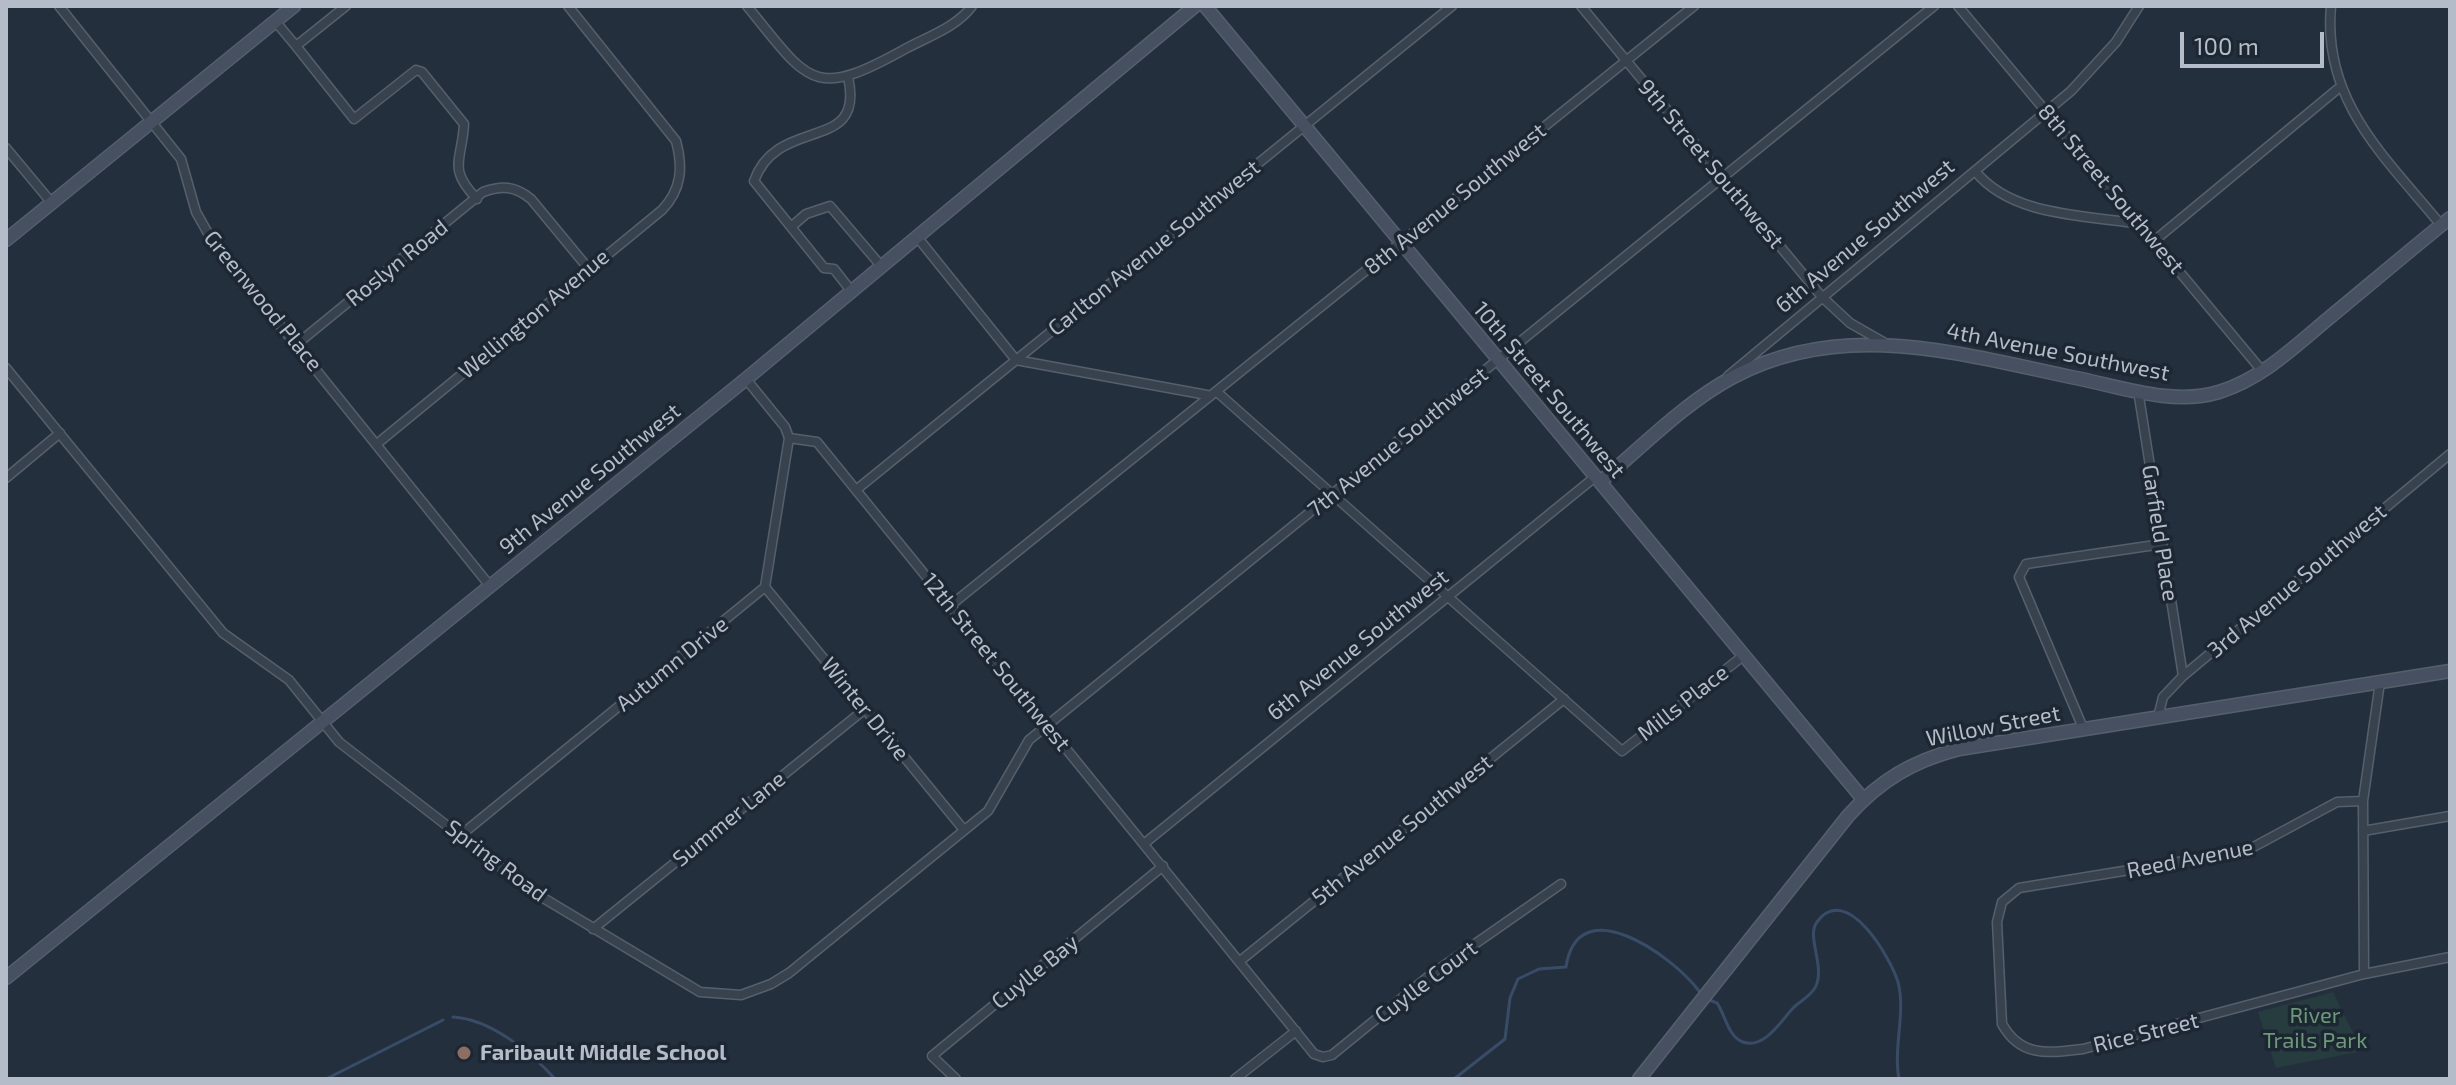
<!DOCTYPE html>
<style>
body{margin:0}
#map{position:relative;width:2456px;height:1085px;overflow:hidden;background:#242f3e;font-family:"Exo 2",sans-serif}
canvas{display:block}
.frame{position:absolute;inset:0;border:8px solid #b4bcc9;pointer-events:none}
.scale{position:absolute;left:2180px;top:32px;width:144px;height:36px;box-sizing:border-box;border:4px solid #b4bcc9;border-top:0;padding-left:10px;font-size:24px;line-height:28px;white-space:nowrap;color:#b4bcc9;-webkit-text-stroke:6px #1d2633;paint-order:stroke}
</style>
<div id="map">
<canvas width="2456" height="1085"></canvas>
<div class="frame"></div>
<div class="scale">100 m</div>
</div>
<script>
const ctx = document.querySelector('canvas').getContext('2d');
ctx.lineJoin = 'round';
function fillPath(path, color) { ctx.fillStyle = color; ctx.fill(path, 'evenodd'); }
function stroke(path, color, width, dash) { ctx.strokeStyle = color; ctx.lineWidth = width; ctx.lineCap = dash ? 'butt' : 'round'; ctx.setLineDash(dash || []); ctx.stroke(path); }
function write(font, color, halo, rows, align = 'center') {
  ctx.font = font + ' "Exo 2",sans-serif'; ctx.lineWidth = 7; ctx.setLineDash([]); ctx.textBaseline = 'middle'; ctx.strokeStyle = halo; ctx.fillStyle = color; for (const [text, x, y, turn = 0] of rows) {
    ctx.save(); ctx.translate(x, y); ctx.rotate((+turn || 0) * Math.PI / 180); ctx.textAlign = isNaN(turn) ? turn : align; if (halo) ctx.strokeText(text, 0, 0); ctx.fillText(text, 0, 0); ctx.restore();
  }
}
fillPath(new Path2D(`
 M2333,992L2362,1051L2276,1068L2258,1012Z`), '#263c3f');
stroke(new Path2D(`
 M1709,1000L1717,1003C1725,1014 1728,1037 1743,1042C1765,1050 1783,1018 1794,1007C1802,1000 1812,995 1816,986C1825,965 1806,936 1817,922C1847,881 1891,959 1898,982C1906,1013 1893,1047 1899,1079
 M453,1017C490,1019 531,1052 555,1079
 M326,1079L443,1020
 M1454,1079L1505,1039L1510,998L1518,979L1539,969L1566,967C1578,888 1673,956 1699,991`), '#394c67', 3);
const street = new Path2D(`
 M59,6L181,159L196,212L213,242L490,586
 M346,6L296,46L354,119L416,70L422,72L464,124C462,161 447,168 477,199
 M747,6C809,82 812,101 905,49C927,37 957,27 972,6
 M1581,6L1822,297L1850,323L1885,343
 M1958,6L2263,372
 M2331,6C2322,101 2385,157 2441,225
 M275,21L296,46
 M848,77C866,155 778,114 754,181L824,268L834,269L852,292
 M6,148L51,202
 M1975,171C2012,217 2086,215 2141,224
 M791,227L806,214L830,206L882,267
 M918,238L1016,360L1207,395
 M2154,241L2340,87
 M297,344L483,192C502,185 515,186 531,199L588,268
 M6,368L223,633L289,680L339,742L530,890L700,992L741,995L771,984L789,973L988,811L1029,740L1934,6
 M1728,376L2071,91L2116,42L2139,6
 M2138,390L2183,676
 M1217,392L1622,751L1743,656
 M789,438L817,442L1314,1054L1323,1057L1332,1055L1429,976L1561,884
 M378,443L662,210C682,189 683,167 676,141L568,6
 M6,478L60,433
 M856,490L1452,6
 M765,587L964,830
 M951,605L1694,6
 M2380,682L2363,801L2337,802L2246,851L2019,888L2002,902L1997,922L2002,1024C2021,1058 2049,1053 2083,1049L2364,974L2450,957
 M2158,717L2163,697L2183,676L2450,454
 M2083,728L2019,577L2026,564L2162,544
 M2363,801L2364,974
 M2363,831L2450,816
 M461,835L765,587L789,438L785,427L746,379
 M1145,843L1595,477
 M593,929L865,709
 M1240,961L1564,699
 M956,1079L932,1056L1163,866
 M1235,1079L1296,1031`);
const secondary = new Path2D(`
 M1205,6L1863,799
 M6,240L294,6
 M1600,482C1642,447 1684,403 1733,377C1844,318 1960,354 2076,378C2121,387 2173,406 2219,392C2263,378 2294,347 2329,318C2369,285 2409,251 2450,218
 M6,978L746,379L1195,6
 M1639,1079L1848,816C1880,780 1913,761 1959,749L2450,671`);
stroke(street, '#565f6c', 11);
stroke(secondary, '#565f6c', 15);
stroke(street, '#38414e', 8);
stroke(secondary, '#465061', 12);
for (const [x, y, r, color] of [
 [464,1053,8,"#8d6e63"]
]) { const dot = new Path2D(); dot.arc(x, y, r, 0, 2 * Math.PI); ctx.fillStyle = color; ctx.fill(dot); stroke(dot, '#1d2633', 3); }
write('22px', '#b4bcc9', '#1d2633', [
 ["9th Street Southwest",1711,164,50],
 ["8th Street Southwest",2111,189,50],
 ["8th Avenue Southwest",1455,199,-39],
 ["6th Avenue Southwest",1865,236,-40],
 ["Carlton Avenue Southwest",1154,248,-39],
 ["Roslyn Road",397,263,-39],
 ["Greenwood Place",263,301,51],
 ["Wellington Avenue",534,314,-40],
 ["4th Avenue Southwest",2058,352,11],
 ["10th Street Southwest",1549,390,50],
 ["7th Avenue Southwest",1398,442,-39],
 ["9th Avenue Southwest",590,479,-39],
 ["Garfield Place",2160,533,81],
 ["3rd Avenue Southwest",2297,581,-40],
 ["6th Avenue Southwest",1358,645,-39],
 ["12th Street Southwest",996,662,51],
 ["Autumn Drive",672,664,-39],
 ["Mills Place",1683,703,-38],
 ["Winter Drive",865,709,51],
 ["Willow Street",1993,726,-11],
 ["Summer Lane",729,819,-39],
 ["5th Avenue Southwest",1402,830,-39],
 ["Reed Avenue",2190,859,-11],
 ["Spring Road",496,861,37],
 ["Cuylle Bay",1035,972,-39],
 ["Cuylle Court",1426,982,-37],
 ["Rice Street",2146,1033,-14]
]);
write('22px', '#6b9a76', '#1d2633', [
 ["River",2315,1016],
 ["Trails Park",2315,1041]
]);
write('bold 22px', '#b4bcc9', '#1d2633', [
 ["Faribault Middle School",480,1053]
], 'left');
</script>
